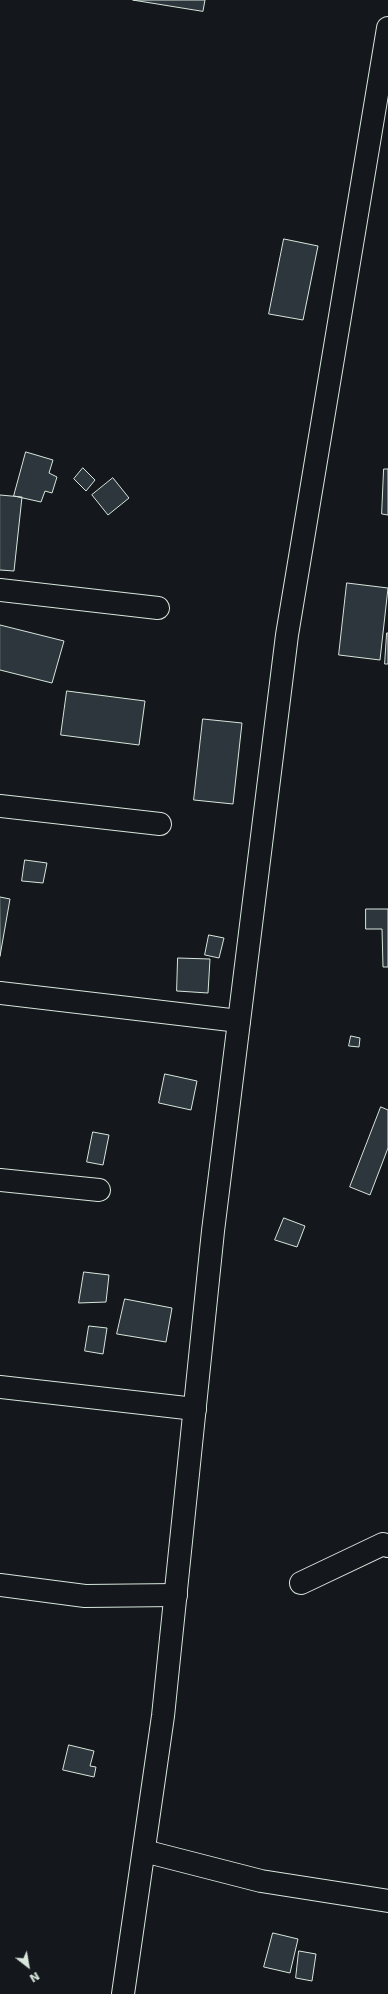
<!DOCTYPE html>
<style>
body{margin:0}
#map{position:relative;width:388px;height:1994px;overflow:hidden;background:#14181c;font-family:"DejaVu Sans",sans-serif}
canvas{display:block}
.north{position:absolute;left:8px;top:1946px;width:40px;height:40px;-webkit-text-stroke:3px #14181c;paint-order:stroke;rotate:149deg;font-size:11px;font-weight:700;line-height:16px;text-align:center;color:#d8e6dc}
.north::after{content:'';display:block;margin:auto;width:14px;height:18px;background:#d8e6dc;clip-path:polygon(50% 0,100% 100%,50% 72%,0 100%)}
</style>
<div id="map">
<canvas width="388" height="1994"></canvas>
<div class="north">N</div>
</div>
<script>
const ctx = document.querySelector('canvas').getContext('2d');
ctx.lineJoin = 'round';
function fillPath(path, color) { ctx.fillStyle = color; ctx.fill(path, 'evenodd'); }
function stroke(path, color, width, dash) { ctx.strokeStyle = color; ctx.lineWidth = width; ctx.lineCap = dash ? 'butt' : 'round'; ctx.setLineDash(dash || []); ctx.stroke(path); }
const building = new Path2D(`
 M133,0H205L203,11Z
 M284,239L318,246L303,320L269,314Z
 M26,452L53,460L49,473L57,477L52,493L45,491L41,502L14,496Z
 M83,468L95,480L86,491L74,479Z
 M384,469H388V515L382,514Z
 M113,478L129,498L108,515L92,495Z
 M0,495L22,497L14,571L0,570Z
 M347,583L388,588L380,660L339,655Z
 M0,625L64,641L52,683L0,670Z
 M387,633H388V664H385Z
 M67,691L145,701L139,745L61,735Z
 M203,719L242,723L233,804L194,800Z
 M25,860L47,863L43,883L22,881Z
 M0,897L10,899L0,956Z
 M366,909H388V967H383L382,929H366Z
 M209,935L224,938L219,958L205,955Z
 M178,958L210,959L208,993L177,991Z
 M351,1036L360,1038L359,1047L349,1046Z
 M165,1074L197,1081L191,1110L159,1103Z
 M381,1107L388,1110V1148L370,1195L350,1187Z
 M93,1132L109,1135L103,1165L87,1162Z
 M284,1218L305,1226L297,1247L275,1240Z
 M84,1272L109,1275L106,1302L79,1303Z
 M125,1299L172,1308L166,1342L117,1334Z
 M89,1326L107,1328L103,1354L85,1351Z
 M69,1745L94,1751L90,1766L96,1767L94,1777L63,1770Z
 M273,1933L298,1939L290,1973L264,1967Z
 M299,1951L316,1954L312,1981L296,1978Z`);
fillPath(building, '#2c363c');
stroke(building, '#d8e6dc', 1);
const minor = new Path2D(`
 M0,590L158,608
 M0,806L160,824
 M0,993L239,1021
 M0,1180L99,1190
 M0,1387L195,1409
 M301,1583L383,1544L388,1546
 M0,1585L85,1596L176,1595
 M144,1851L261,1881L388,1901`);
const highway = new Path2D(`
 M123,1994L163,1716L213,1231L287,635L388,28`);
stroke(minor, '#d8e6dc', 24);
stroke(highway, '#d8e6dc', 24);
stroke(minor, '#14181c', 22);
stroke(highway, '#14181c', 22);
</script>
